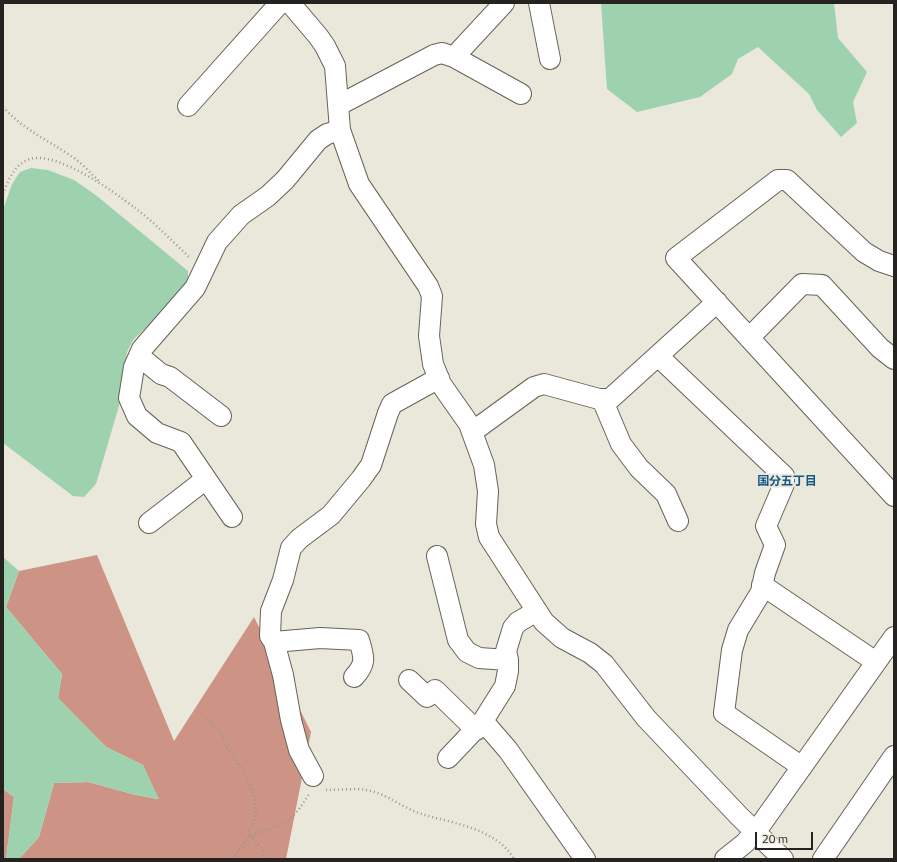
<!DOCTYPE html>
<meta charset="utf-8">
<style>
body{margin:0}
#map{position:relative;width:897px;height:862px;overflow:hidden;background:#eae7db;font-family:"Titillium Web",sans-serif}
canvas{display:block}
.frame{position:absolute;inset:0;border:4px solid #24231f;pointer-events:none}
.scale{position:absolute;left:755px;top:832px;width:58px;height:18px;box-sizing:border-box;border:2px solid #24231f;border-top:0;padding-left:5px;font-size:12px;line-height:14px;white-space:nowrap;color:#24231f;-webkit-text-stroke:3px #eae7db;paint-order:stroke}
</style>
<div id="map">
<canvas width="897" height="862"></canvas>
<div class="frame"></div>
<div class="scale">20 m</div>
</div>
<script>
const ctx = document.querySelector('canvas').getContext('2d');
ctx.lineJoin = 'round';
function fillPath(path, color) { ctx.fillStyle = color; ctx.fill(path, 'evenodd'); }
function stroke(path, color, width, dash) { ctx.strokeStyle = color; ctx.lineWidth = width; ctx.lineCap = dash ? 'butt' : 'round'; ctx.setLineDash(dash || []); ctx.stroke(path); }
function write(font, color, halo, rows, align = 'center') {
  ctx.font = font + ' "Titillium Web","Noto Sans JP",sans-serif'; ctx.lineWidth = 4; ctx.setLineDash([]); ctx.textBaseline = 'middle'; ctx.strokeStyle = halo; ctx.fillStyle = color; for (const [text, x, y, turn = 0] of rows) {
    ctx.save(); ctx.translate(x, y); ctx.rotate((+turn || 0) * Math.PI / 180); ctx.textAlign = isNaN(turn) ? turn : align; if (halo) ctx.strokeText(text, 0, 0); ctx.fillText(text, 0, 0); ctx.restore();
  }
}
fillPath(new Path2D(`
 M97,555L174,741L254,617L311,732L286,859H19L39,837L54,783L88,782L136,795L158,799L143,765L106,747L58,698L62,674L6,607L19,571Z
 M3,789L14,797L6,859H3Z`), '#cd9384');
fillPath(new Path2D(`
 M601,3H834L838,38L867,72L853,102L857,123L841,137L817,110L809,94L758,47L738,59L732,74L700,97L637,112L607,89Z
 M31,168L48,170L74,180L97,196L188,271V280L174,301L133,340L127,352L119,406L96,484L84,497L73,496L3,443V210L12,184L20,172Z
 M3,557L19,571L6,607L62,674L58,698L106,747L143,765L159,799L136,795L88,782L54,783L39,837L19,859H6L14,797L3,789Z`), '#9ed2ae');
const minor = new Path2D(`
 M290,3L318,36L325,46L335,66L340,130L359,184L428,286L432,296L429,336L433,364L441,384L469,424L484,465L488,491L486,524L489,537L544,622L562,638L590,653L604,664L646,718L739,816L783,859
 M539,3L550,59
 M454,57L521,94
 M339,105L434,55L442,53L454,57L504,3
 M188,106L280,3
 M894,266L879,261L864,252L787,180H778L676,258L894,496
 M749,338L802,284L822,285L880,348L894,359
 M139,356L161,374L170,377L221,416
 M658,356L784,476V484L766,526L775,545L765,573L761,592L738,630L732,650L724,713L802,767
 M602,399L621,444L639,468L666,494L678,521
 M472,432L534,387L544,384L599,399H610L717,302
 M232,517L181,442L157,433L137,416L129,398L134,367L142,349L195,288L217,242L241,215L268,196L285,180L318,140L327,134L340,130
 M149,523L206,479
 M437,556L458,640L467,652L479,658L508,660
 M762,585L876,662
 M274,642L283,675L291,720L299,750L313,776
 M354,677C367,663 364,657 359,640L320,638L274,642L270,636L271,611L283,580L291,548L299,539L331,515L361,479L371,465L388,413L392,404L439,378
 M409,680L427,697L435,690L476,730
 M483,721L508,750L585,859
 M448,758L483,721L505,686L508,671V660L506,651L513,628L518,622L537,611
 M725,859L745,843L762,823L894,637
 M823,859L894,756`);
stroke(minor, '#666359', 22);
stroke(new Path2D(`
 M3,107C24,130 46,139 71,156C81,162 90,173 99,181
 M3,194C8,181 14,164 30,159C57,151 113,191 135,208C154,222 171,240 189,257
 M207,719L223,736L222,740C236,760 265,797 253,823C252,826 250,829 248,831L251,836L244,843L233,859
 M326,790C338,790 356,788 366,790C386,793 401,807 419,813C452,824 495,827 514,859
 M266,859L263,851L251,836C264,829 282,828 292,817C299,810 304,802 309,794`), '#99978e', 2.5, [1, 3]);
stroke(minor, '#fff', 20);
write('bold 12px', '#145886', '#eae7db', [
 ["国分五丁目",787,482]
]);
</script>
